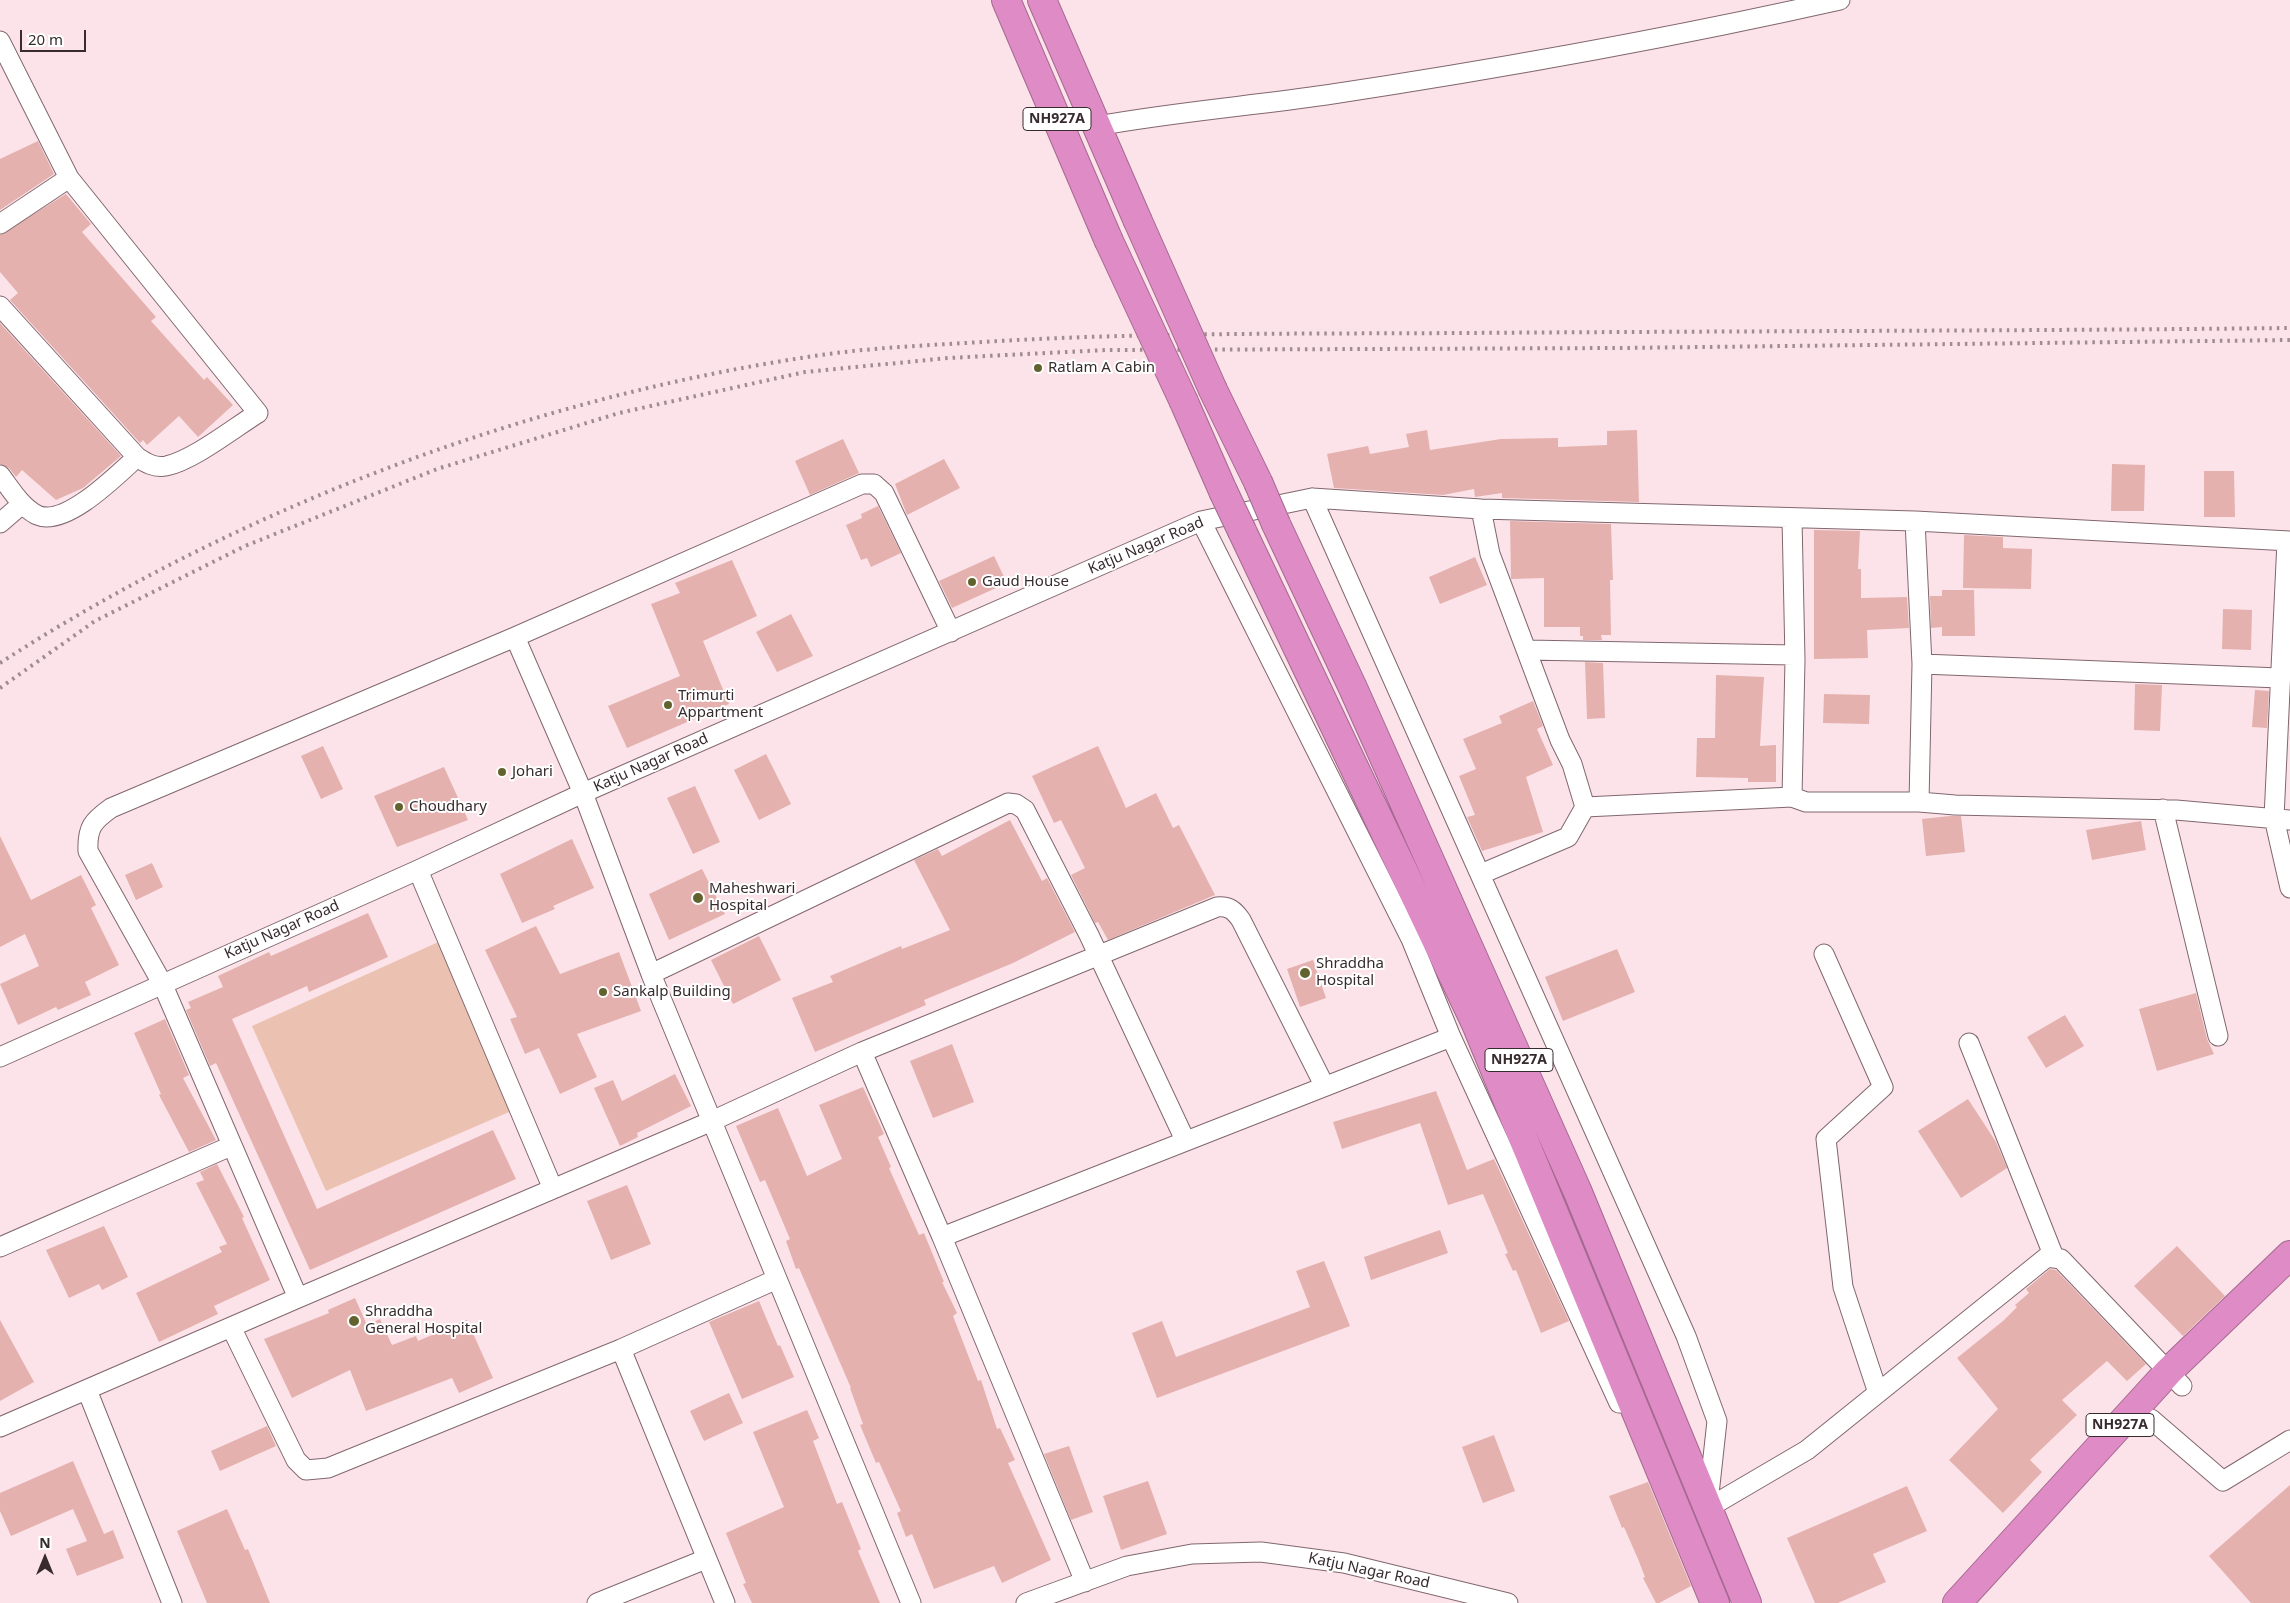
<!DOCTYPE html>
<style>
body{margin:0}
#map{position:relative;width:2290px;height:1603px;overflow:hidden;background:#fce3e9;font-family:"Noto Sans",sans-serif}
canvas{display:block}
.north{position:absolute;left:20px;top:1533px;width:50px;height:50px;-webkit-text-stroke:4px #fff;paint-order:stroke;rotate:0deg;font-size:14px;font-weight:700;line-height:20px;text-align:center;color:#372b2e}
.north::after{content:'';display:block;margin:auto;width:18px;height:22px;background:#372b2e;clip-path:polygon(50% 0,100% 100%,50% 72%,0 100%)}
.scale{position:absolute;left:20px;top:30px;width:66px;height:22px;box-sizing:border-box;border:2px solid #372b2e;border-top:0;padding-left:6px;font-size:15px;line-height:18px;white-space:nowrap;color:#372b2e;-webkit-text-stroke:4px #fff;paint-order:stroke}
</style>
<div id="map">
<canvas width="2290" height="1603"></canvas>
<div class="north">N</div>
<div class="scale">20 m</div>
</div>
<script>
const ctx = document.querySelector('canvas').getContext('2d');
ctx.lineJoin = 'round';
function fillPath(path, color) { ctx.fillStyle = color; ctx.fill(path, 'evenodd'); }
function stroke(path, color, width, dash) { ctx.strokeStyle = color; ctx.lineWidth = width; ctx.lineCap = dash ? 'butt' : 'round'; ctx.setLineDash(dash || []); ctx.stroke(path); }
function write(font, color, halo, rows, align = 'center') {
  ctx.font = font + ' "Noto Sans",sans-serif'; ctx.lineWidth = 4; ctx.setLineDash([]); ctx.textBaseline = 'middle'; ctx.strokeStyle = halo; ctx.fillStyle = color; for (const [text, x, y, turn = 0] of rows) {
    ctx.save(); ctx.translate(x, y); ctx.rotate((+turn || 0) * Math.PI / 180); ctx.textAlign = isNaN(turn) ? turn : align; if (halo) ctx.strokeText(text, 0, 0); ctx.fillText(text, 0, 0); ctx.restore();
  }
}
fillPath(new Path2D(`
 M445,939L523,1106L326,1191L252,1026Z`), '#ebc2b1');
fillPath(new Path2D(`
 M38,141L54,174L0,210V159Z
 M66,194L91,224L82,232L156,317L151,321L204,380L207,377L233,405L198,437L179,416L147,445L143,440L140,443L10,300L18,293L0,272V235Z
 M0,323L121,456L83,488L56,500L22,470L16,477L9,468L0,464Z
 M1427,430L1430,450L1501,439L1558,438V447L1607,445V431L1637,430L1639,502L1502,498V493L1475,497L1474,489L1443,495L1334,488L1327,454L1368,446L1370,454L1409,447L1406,434Z
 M843,439L859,473L810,495L795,461Z
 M944,459L960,488L907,515L895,484Z
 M2112,464L2145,465L2144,511H2111Z
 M2204,471H2234L2235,517H2204Z
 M878,506L901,553L871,567L867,558L861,560L846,525L862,518L861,514Z
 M1510,521L1611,524L1613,580H1610L1611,635H1601L1602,640H1583V636H1580V627H1544V578L1511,579Z
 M1814,530L1860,531L1858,569H1861V598L1907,597L1909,628L1867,630L1868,658L1814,659Z
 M1964,535L2003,537V548L2032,549L2031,589L1963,588Z
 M994,556L1007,583L952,608L939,581Z
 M1475,557L1487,585L1440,604L1429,577Z
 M732,560L757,616L703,641L729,704L627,748L608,706L680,676L651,604L680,593L675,583Z
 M1942,590H1974L1975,636H1942V627L1931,628L1930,596H1942Z
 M2223,609L2252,610L2251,650L2222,649Z
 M791,614L813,656L777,672L756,632Z
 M1585,662L1603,663L1605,718L1587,719Z
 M1716,675L1764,677L1760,746L1776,745V782H1748V778L1696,777L1697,738H1715Z
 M2135,684L2162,685L2160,731L2134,730Z
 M2255,690L2269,691L2267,728L2252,727Z
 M1824,694L1870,695L1869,724L1823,723Z
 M1533,701L1543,726L1537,729L1553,765L1526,777L1543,832L1482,851L1467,817L1475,815L1459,776L1476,769L1463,739L1502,723L1499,716Z
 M323,746L343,789L321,799L301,756Z
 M1098,746L1126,808L1156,793L1173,828L1179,825L1215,895L1108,940L1098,922L1095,923L1071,875L1085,868L1061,820L1054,823L1032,776Z
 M766,754L791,804L759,820L734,770Z
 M444,767L468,820L397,847L374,796Z
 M695,786L720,842L693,854L667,798Z
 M1950,816H1961L1965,852L1926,856L1922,819Z
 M1010,820L1042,881L1047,878L1075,932L1013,963L924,1000L926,1005L815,1052L792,998L833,982L830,976L901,946L902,949L950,930L914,860L938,849L942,856Z
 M2141,821L2146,850L2092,860L2086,830Z
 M0,836L31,900L81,875L96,905L91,908L119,965L85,982L91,995L58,1010L56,1007L18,1025L0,984L39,966L25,934L0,947Z
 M572,839L594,888L553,906L555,909L522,923L500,874Z
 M152,863L163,887L136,900L125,875Z
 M702,869L725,914L669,940L649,894Z
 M368,913L388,957L309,992L307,986L232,1019L317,1209L493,1130L516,1179L310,1270L216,1063L210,1066L186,1010L191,1008L188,1002L223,987L218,976L269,952L271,956Z
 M536,926L560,974L619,952L641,1011L577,1034L597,1077L560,1094L539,1048L525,1054L510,1019L517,1017L485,950Z
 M759,936L781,980L733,1004L711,960Z
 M1617,949L1635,992L1563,1021L1545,977Z
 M1313,960L1326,998L1300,1007L1287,969Z
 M2196,993L2207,1039L2214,1054L2157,1071L2139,1009Z
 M2065,1015L2084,1046L2046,1068L2027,1037Z
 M165,1019L189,1075L183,1078L216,1140L189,1152L159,1095L161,1094L134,1033Z
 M952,1044L974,1102L933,1118L910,1061Z
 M675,1074L691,1106L637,1133L638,1137L620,1146L594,1088L613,1080L622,1101Z
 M863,1087L884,1134L878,1137L891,1167L889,1168L919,1235L924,1233L944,1282H942L957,1313L953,1316L978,1381L981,1380L997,1429L1000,1428L1015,1460L1008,1463L1051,1560L1002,1583L994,1566L934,1589L912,1534L906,1537L897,1513L901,1511L879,1462L876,1463L860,1425L863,1424L850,1388H851L799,1268L796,1269L786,1241L790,1239L765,1180L760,1182L736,1126L778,1108L807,1176L842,1159L819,1105Z
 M1436,1091L1467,1170L1494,1159L1569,1321L1541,1333L1516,1270L1513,1271L1505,1254L1508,1253L1483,1194L1448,1205L1420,1123L1342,1149L1333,1122Z
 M1968,1099L1996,1142L2007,1168L1961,1198L1918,1131Z
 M217,1164L244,1217L242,1218L270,1280L214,1306L218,1314L159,1342L136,1293L222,1252L219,1247L227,1244L196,1183L204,1180L200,1172Z
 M627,1185L651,1244L611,1260L587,1201Z
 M104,1226L128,1277L102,1290L99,1284L69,1298L46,1250Z
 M1440,1230L1448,1253L1371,1280L1364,1257Z
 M2177,1246L2225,1296L2183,1336L2134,1286Z
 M1324,1261L1350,1326L1157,1398L1132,1333L1162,1321L1176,1357L1310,1307L1296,1271Z
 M2050,1269L2056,1270L2146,1364L2127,1381L2107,1361L2062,1400L2077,1415L2030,1460L2042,1472L2003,1513L1949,1460L1998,1409L1957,1358L2003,1321L2017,1307L2015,1305L2029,1293L2026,1289Z
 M355,1298L367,1325L380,1319L392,1345L416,1336L418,1341L467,1320L493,1378L459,1393L452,1378L366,1411L350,1370L292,1398L264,1339L329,1313L328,1310Z
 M759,1301L778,1346L780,1345L794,1377L742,1399L709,1322Z
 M0,1320L34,1382L0,1401Z
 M729,1393L743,1423L704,1441L690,1411Z
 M807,1410L819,1438L813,1441L837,1504L842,1502L861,1549L858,1551L880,1603H752L743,1584L746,1583L726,1533L784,1507L753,1432Z
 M267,1426L276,1446L220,1471L211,1451Z
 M1494,1435L1515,1491L1483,1503L1462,1447Z
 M1069,1446L1093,1512L1071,1520L1044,1454Z
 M73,1461L104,1534L113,1530L124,1558L77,1576L66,1549L87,1541L73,1509L11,1536L0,1511V1493Z
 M1148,1481L1167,1534L1121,1550L1103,1496Z
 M1648,1482L1691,1586L1659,1603H1656L1643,1578L1645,1577L1638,1559L1624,1527L1622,1528L1609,1496Z
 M2290,1485V1603H2251L2209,1556Z
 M1907,1486L1927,1531L1873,1554L1886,1582L1838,1603H1815L1787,1538Z
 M227,1509L245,1550L248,1549L270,1603H207L177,1531Z`), '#e4b1ae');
const street = new Path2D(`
 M0,41L69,178L258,413C234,428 192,461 166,466C154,468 146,463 137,457L0,306
 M1097,126C1174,112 1250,106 1326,95C1498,69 1671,38 1840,0
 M0,224L69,178
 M0,475C10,488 21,507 37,515C65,528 117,475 137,457
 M1312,498L1686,1336L1717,1421L1708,1503
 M1481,509L1490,554L1560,740L1572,764L1585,807L1568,837L1481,874
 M1792,518L1795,660L1792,797L1806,802H1919L1955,805L2176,810L2290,820
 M1201,521L1411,939L1451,1037L1619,1403
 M1915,521L1922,664L1919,802
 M0,523L22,504
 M2287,541L2274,818L2290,888
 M515,637L583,793L651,974L911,1603
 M1527,650L1794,655
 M1922,664L2280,678
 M1585,807L1792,797
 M2163,809L2218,1036
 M418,870L553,1189
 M1824,954L1883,1087L1826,1139L1843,1287L1878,1393
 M651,974L1008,803L1016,804L1025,810L1089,935L1185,1140
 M1969,1043L2054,1257
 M862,1052L1217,907C1229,906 1234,910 1241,920L1324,1085
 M0,1057L418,870L583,793L1201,521L1312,498L1481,509L1915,521L2290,541
 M942,1237L862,1052L712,1121L298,1298L162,983L88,851C87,827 93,821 111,808L515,637L862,484H874L884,493L951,632
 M0,1247L231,1146
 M231,1327L296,1460L306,1470L328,1468L621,1349L777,1279
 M621,1349L725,1603
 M87,1390L172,1603
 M2151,1419L2223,1481L2290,1440
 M0,1427L298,1298
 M1708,1508L1807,1450L2047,1257L2061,1259L2182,1386
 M1085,1582L942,1237L1451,1037
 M597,1603L706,1559
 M1026,1603L1127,1566L1192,1554L1261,1552L1344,1563L1508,1603`);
const highway = new Path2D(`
 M1006,0L1108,239
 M1042,0L1137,219
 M1213,390L1258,482
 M1184,402L1223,491
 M1276,524L1353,688L1577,1190L1747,1603
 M1242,531L1476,1024L1715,1603
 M1957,1603L2169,1371L2290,1255`);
stroke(street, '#81676e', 21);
stroke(highway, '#a46990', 30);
stroke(street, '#fff', 19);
stroke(highway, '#df8bc5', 28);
stroke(new Path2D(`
 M0,663C236,510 522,401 801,358C855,349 911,346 966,343C1131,332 1296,334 1462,333C1738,331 2014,331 2290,328
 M0,688L95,621L245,546L437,469L619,413L805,372L948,358L1105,350L1620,348L2290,340`), '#9f8c91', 4, [2.5, 5]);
const highwayBridge = new Path2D(`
 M1137,219L1213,390
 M1108,239L1184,402
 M1258,482L1276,524
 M1223,491L1242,531`);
stroke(highwayBridge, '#a46990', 30, []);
stroke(highwayBridge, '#df8bc5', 28);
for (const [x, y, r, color] of [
 [1038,368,5,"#62622f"],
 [972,582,5,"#62622f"],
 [668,705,5,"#62622f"],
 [502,772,5,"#62622f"],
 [399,807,5,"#62622f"],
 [698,898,6,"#62622f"],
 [1305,973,6,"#62622f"],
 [603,992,5,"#62622f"],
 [354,1321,6,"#62622f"]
]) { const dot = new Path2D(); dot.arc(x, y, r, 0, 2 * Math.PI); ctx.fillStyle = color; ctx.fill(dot); stroke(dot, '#fff', 2); }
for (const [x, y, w] of [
 [1057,119,68],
 [1519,1060,68],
 [2120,1425,68]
]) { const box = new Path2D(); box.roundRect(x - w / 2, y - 11.5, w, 23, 4); ctx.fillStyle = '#fff'; ctx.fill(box); stroke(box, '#372b2e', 1); }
write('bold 14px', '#372b2e', null, [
 ["NH927A",1057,119],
 ["NH927A",1519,1060],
 ["NH927A",2120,1425]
]);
write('15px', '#372b2e', '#fff', [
 ["Ratlam A Cabin",1048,368],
 ["Gaud House",982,582],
 ["Trimurti",678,696],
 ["Appartment",678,713],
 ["Johari",512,772],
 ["Choudhary",409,807],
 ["Maheshwari",709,889],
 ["Hospital",709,906],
 ["Shraddha",1316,964],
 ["Hospital",1316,981],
 ["Sankalp Building",613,992],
 ["Shraddha",365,1312],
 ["General Hospital",365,1329]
], 'left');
write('15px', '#372b2e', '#fff', [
 ["Katju Nagar Road",1146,546,-23],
 ["Katju Nagar Road",651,763,-24],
 ["Katju Nagar Road",282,930,-24],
 ["Katju Nagar Road",1369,1571,12]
]);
</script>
